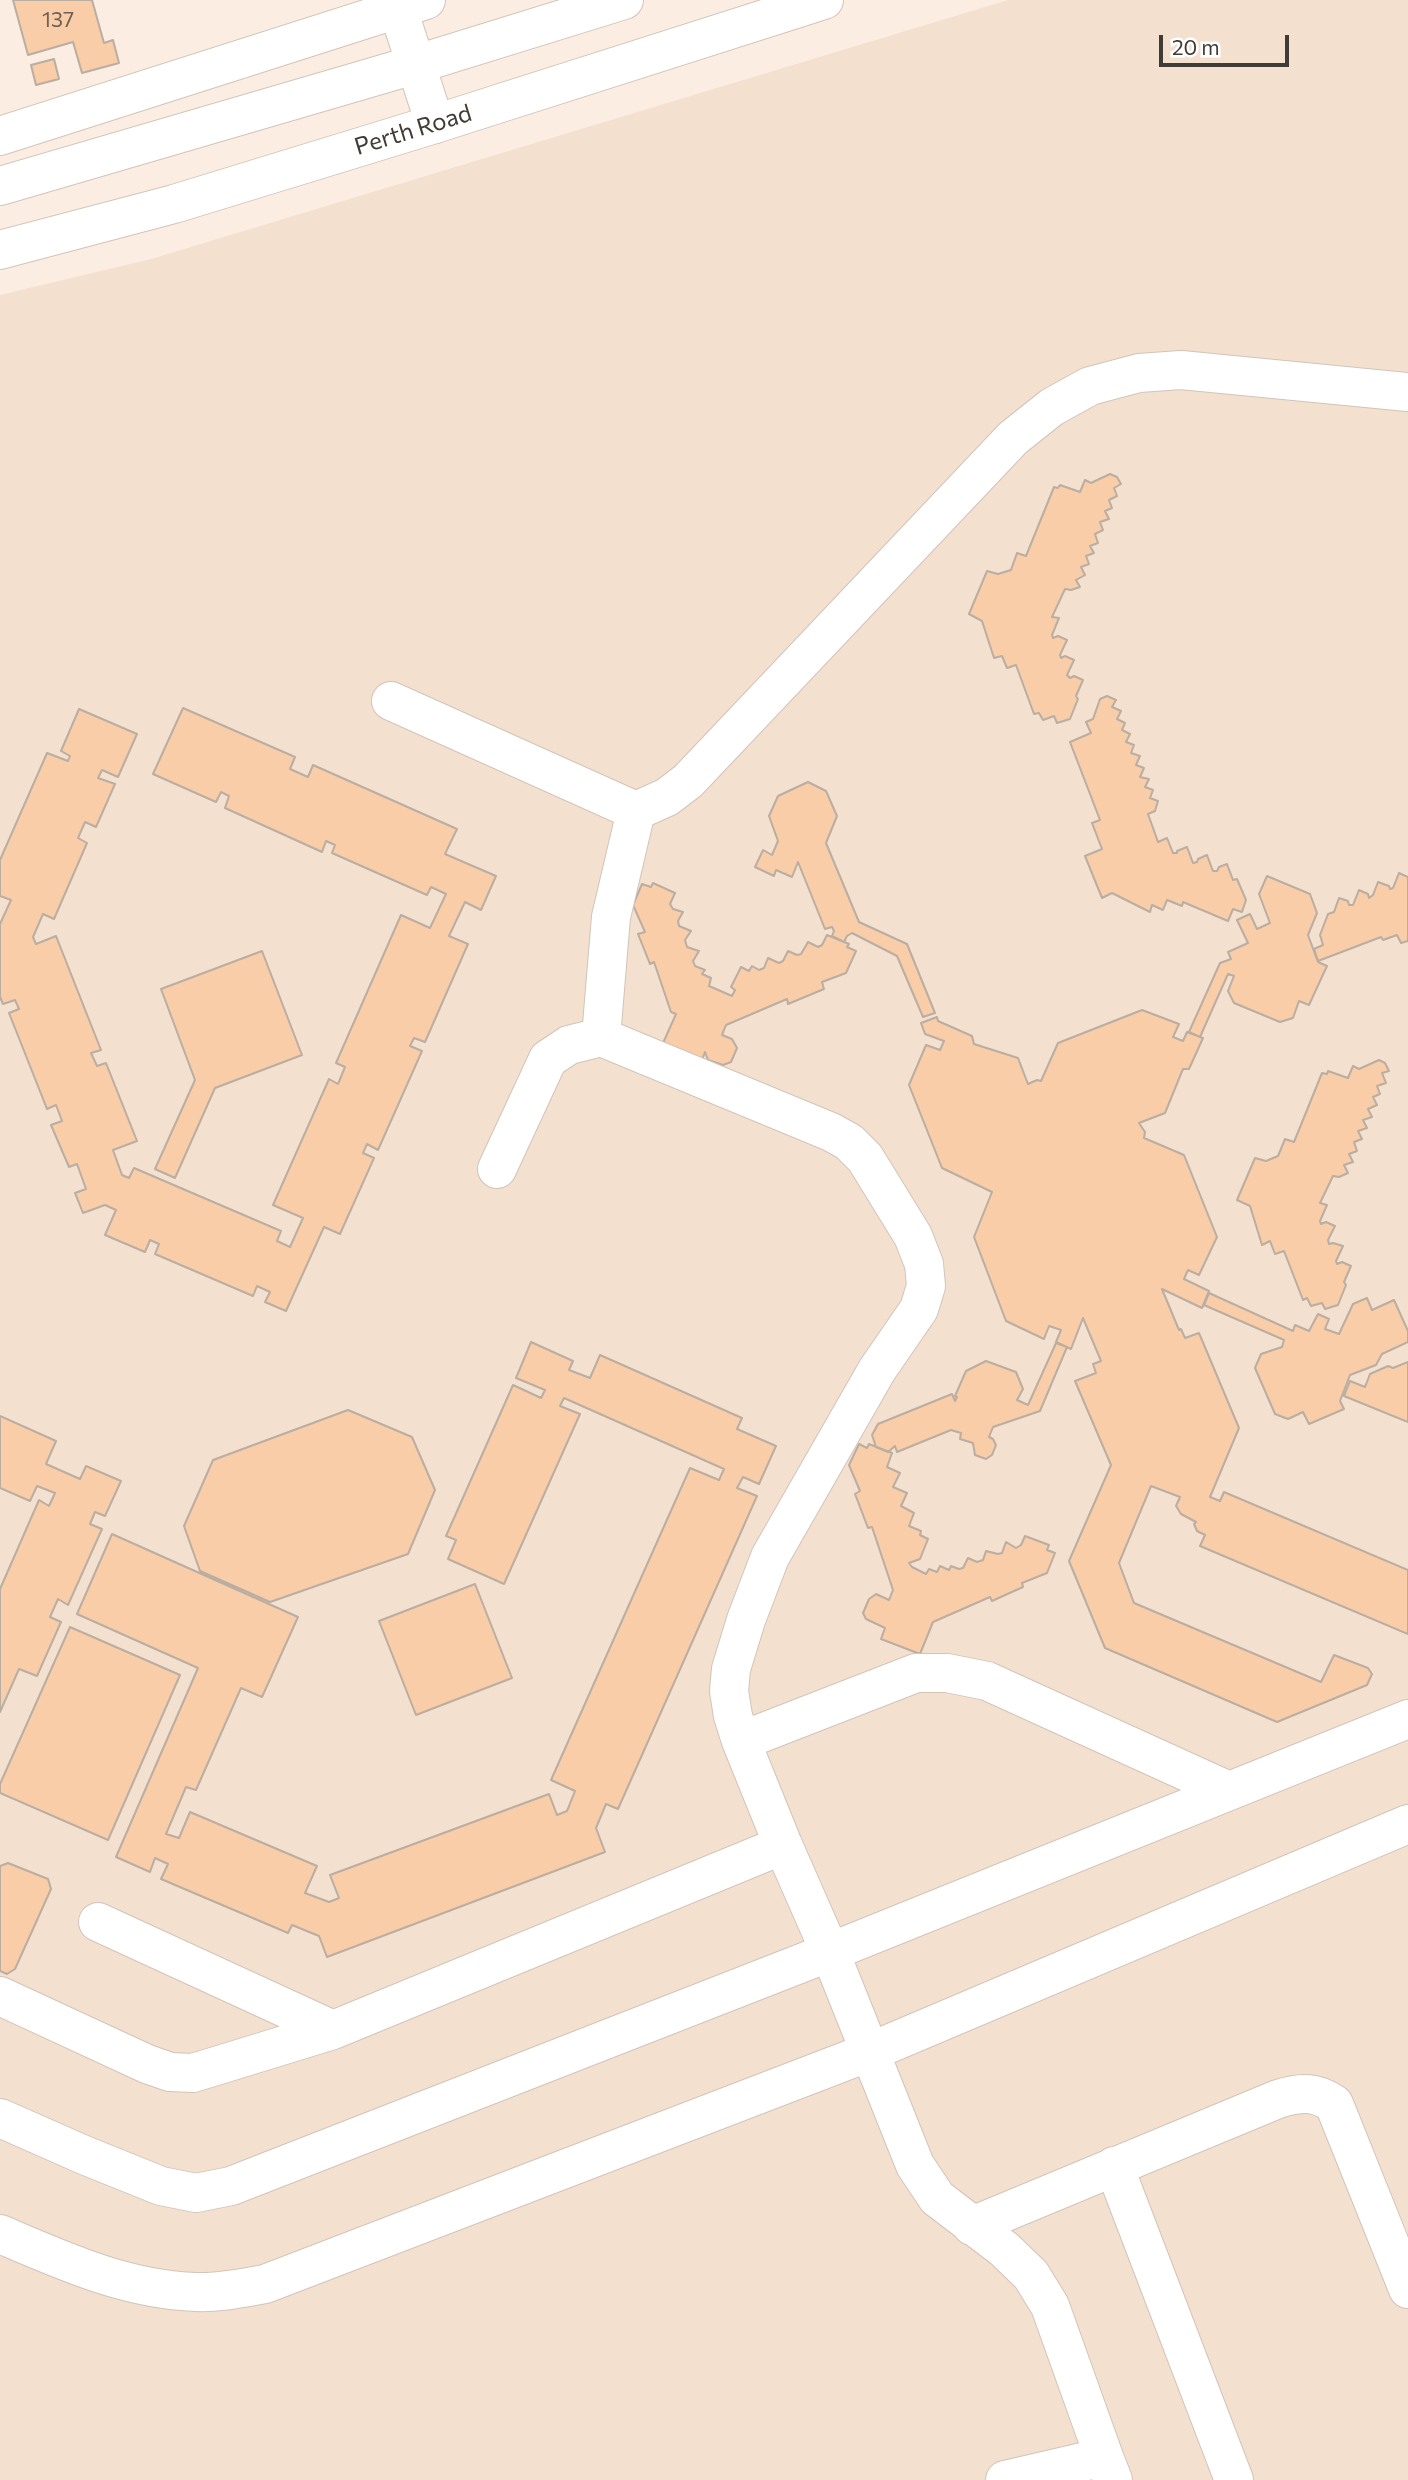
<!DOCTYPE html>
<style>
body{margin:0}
#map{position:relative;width:1408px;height:2480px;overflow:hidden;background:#fbede1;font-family:Commissioner,sans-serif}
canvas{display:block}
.scale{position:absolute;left:1159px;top:35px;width:130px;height:32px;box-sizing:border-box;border:4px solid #403b36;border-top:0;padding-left:9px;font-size:21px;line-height:24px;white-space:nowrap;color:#403b36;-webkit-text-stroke:5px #fff;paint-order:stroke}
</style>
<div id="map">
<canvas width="1408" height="2480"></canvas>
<div class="scale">20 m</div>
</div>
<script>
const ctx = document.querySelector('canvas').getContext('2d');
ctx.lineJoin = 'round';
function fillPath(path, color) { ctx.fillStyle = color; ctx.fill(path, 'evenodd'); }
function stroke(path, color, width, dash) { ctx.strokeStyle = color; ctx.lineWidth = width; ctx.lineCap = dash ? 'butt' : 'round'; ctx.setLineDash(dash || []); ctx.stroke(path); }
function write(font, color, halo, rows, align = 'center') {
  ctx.font = font + ' Commissioner,sans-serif'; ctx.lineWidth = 7; ctx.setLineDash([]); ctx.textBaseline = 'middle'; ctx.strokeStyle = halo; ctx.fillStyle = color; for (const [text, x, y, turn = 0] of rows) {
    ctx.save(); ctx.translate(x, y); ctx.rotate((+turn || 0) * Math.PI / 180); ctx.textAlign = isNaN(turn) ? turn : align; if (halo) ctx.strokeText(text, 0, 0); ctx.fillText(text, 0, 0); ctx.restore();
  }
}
fillPath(new Path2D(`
 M1008,0H1408V2480H0V295L151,259Z`), '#f4e0cf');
const building = new Path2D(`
 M13,0H92L104,43L113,40L119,63L82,73L73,42L28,55Z
 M54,59L59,79L36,85L31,65Z
 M1110,474L1117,477L1121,484L1114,488L1117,496L1109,500L1112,508L1105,511L1109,519L1100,522L1103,530L1095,534L1098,543L1090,546L1094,553L1086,556L1089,564L1081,567L1085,575L1076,580L1080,587L1071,590L1065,589L1052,617L1059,618L1052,635L1053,638L1058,636L1067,640L1060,655L1061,658L1065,656L1074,660L1067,675L1070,678L1074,676L1083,680L1076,696L1078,699L1070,719L1057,723L1054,716L1043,720L1039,713L1034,714L1016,665L1007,668L1002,656L994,658L982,621L969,614L987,571L998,574L1011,570L1017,553L1026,556L1054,487L1058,488L1060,485L1080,492L1085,480L1091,483Z
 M1107,696L1116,700L1112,707L1121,711L1117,719L1125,723L1122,730L1130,734L1126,742L1134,745L1131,753L1140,756L1136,765L1144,768L1140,777L1149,779L1145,787L1153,790L1150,798L1158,801L1155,811L1148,814L1158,842L1167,838L1173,853H1177V851L1187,847L1193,863L1197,862L1198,859L1207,855L1213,871H1217L1219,867L1227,864L1233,880L1237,879L1246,900L1242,912L1233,909L1228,921L1183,902L1182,906L1167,900L1163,910L1152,905L1150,912L1112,893L1102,898L1085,856L1102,849L1092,823L1100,820L1070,742L1091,733L1086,722L1093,719L1100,699Z
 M183,708L295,757L290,769L308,777L313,765L457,829L445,854L496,876L481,910L465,902L449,936L468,944L425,1042L414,1038L410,1046L422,1051L378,1150L367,1144L363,1153L374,1158L340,1234L324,1227L286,1311L265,1302L270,1292L257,1286L253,1296L155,1254L159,1244L150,1240L145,1252L105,1235L116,1210L105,1205L83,1213L75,1193L86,1189L77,1164L69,1167L51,1125L62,1121L56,1105L47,1109L9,1013L19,1009L15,1000L3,1004L0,997V924L11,900L0,896V860L47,753L68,761L70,756L61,751L79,709L137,734L118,777L102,770L98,778L115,784L96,827L85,822L78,838L87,843L54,919L43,914L33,937L36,944L56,936L101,1050L91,1053L97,1066L106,1063L137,1141L113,1150L122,1175L129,1178L134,1168L281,1231L277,1241L290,1247L303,1218L273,1205L329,1079L338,1084L345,1067L336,1063L401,915L430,928L446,894L431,887L427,895L332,853L335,845L326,841L322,852L225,808L229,796L221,792L216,802L153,774Z
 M808,782L826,791L837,816L826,843L859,922L907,944L935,1013L923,1017L897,956L852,933L847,936L844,942L832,936L834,931L832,927L825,929L798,862L792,877L776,870L774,876L755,867L763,850L772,855L778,841L769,816L778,796Z
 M1399,873L1408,877V941L1401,943L1397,935L1383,940L1381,937L1318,961L1314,949L1323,945L1320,935L1328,914L1334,912L1339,898L1348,901L1349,905H1353L1359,890L1368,894L1369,898L1373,895L1378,882L1389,886L1390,889L1393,888Z
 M1267,876L1310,894L1317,913L1308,935L1318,962L1327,966L1309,1005L1299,1001L1293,1018L1280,1022L1234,1003L1228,991L1234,976L1228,974L1200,1037L1189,1032L1220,963L1231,959L1228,952L1248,943L1237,920L1250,914L1257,929L1270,923L1259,894Z
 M653,883L675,893L670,904L673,909L683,912L678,921L679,926L691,931L685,940L687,947L699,951L693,961L695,966L705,970L702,974L711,978L709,986L732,996L735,990L731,987L741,967L749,971L752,966L759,970L764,968L768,958L779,963L783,961L788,951L797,955L801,954L808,942L818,947L822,945L827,935L849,944L847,947L856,951L846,973L822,982L824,989L788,1004L787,999L726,1025L722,1035L732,1039L737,1048L731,1062L723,1065L708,1060L705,1052L699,1068L659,1052L676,1014L671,1012L654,962L650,964L638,934L645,932L633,905L642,884L651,887Z
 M262,951L302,1055L215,1088L175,1178L155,1169L195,1080L161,989Z
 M1142,1010L1179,1024L1173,1037L1183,1041L1187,1032L1203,1038L1189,1069H1183L1165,1113L1139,1123L1145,1132L1144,1138L1184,1155L1217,1237L1199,1275L1188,1270L1184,1279L1209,1291L1202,1308L1162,1289L1179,1330L1181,1329L1185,1338L1199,1333L1239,1428L1210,1497L1220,1501L1224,1492L1408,1570V1634L1200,1546L1205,1535L1197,1531L1194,1524L1196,1522L1181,1514L1176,1506L1180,1497L1151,1486L1119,1563L1134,1603L1321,1682L1334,1655L1368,1668L1372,1674L1367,1685L1277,1722L1105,1648L1069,1561L1111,1465L1075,1381L1096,1373L1093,1364L1101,1361L1083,1318L1071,1349L1056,1342L1061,1330L1049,1326L1044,1339L1006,1321L974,1237L992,1192L942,1168L909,1085L926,1045L940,1050L944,1041L925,1034L921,1023L937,1017L938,1021L972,1036L974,1044L1018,1058L1028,1084L1037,1080L1041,1081L1058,1043Z
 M1379,1060L1385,1063L1389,1071L1382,1073L1386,1083L1377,1086L1380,1094L1373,1097L1377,1105L1368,1109L1372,1117L1363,1120L1367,1128L1358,1131L1362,1139L1354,1142L1357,1151L1349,1154L1353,1162L1344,1165L1348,1173L1339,1177L1333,1176L1320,1203L1327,1205L1320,1221L1321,1224L1326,1222L1335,1226L1328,1240L1329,1244L1333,1243L1343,1246L1336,1261L1337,1264L1342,1262L1351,1266L1344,1282L1346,1285L1338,1305L1325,1309L1322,1303L1311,1306L1307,1298L1303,1300L1284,1251L1275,1254L1270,1241L1262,1245L1250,1206L1237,1200L1255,1158L1266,1161L1278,1156L1285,1139L1294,1142L1322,1073L1327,1074L1328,1071L1348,1078L1353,1066L1359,1069Z
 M1209,1293L1293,1331L1295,1325L1309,1331L1318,1314L1329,1319L1325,1329L1339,1334L1353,1304L1367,1298L1372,1310L1394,1300L1408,1331V1342L1382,1354L1376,1365L1350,1375L1340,1401L1344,1409L1309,1424L1303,1412L1288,1419L1275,1414L1255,1368L1261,1354L1282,1347L1284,1340L1204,1305Z
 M531,1342L573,1361L569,1370L590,1378L600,1355L742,1418L737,1429L776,1446L759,1484L743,1477L737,1488L757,1496L618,1809L606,1804L596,1828L605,1852L327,1957L319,1936L292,1925L288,1933L161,1879L168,1864L155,1858L150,1872L116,1857L198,1668L77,1614L112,1534L298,1617L262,1697L241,1688L196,1790L186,1787L166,1834L179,1838L190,1812L317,1866L305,1893L329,1902L339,1898L330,1875L549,1794L557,1815L567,1811L575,1791L551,1780L690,1468L719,1480L724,1469L564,1398L560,1406L580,1414L504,1584L448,1559L456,1540L446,1536L513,1385L541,1398L545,1390L516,1378Z
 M1056,1343L1067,1347L1040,1411L993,1427L989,1437L993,1439L996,1445L992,1455L986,1459L975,1455L973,1443L960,1439L961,1433L951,1430L897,1452L895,1446L888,1452L876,1447L872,1435L878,1424L952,1394L955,1401L957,1397L955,1396L966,1371L986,1361L1016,1372L1023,1389L1017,1400L1028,1405Z
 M1408,1362V1422L1344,1396L1350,1381L1365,1387L1370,1374L1388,1366L1393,1368Z
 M348,1410L412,1437L435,1490L408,1554L270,1602L200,1571L184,1526L213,1460Z
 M0,1416L56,1441L46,1464L80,1479L86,1466L121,1481L105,1516L95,1512L90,1524L102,1529L68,1605L58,1599L50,1617L61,1622L37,1676L19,1669L0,1712V1589L39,1500L49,1506L55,1493L37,1486L30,1501L0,1488Z
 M859,1444L867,1448L869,1444L892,1453L887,1467L900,1473L893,1487L907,1493L901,1506L914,1513L909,1526L921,1531L920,1535L928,1539L920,1559L909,1563L912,1567L926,1574L929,1569L937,1572L940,1566L949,1570L951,1566L959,1569L963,1568L968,1558L977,1562L983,1560L986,1551L998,1554L1002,1553L1006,1542L1016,1548L1021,1545L1025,1536L1049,1545L1047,1550L1055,1553L1047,1573L1022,1583L1023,1587L992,1601L990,1597L933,1622L920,1654L881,1639L885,1628L866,1619L863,1613L869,1599L876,1594L889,1600L893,1590L872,1527L868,1528L855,1494L860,1491L849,1465Z
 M475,1584L512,1678L416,1715L379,1621Z
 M70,1627L180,1675L108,1840L0,1793V1784Z
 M8,1863L48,1879L51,1889L15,1969L7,1974L0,1971V1866Z`);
fillPath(building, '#f8cda8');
stroke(building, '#baada2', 2);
const minor = new Path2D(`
 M395,0L435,124
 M0,186L414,65L624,0
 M391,701L636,811L667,797L688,781L1013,438L1052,407L1090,386L1139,373L1181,370L1408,392
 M497,1169L548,1059L569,1045L601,1037
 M741,1741L916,1673H947L987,1681L1229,1791
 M98,1922L333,2030
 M0,1996L147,2064L170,2072L193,2073L333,2030L783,1845
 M0,2118L84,2155L161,2186L196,2193L231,2186L830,1952L783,1845L741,1741L733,1716L729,1691L731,1669L746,1620L770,1557L877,1370L919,1309L926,1286L924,1264L913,1236L865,1158L849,1142L831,1132L601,1037L611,917L636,811
 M1114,2166L1234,2480
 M972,2226L1278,2099C1300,2092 1315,2091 1334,2104L1408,2289
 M0,2234C63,2261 127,2290 196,2292C219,2293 242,2288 265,2284L872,2051L1408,1824
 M1104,2457L1050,2306L1031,2275L1004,2249L937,2198L915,2165L830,1952L1408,1719
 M1005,2480L1104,2457L1113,2480`);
const major = new Path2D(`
 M0,136L426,0
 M0,250L174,204L435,124L824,0`);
stroke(minor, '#d2c4b9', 40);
stroke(major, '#d2c4b9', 40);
stroke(minor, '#fff', 38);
stroke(major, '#fff', 38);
write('21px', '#6e6052', null, [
 ["137",58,20]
]);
write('24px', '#403b36', '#fff', [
 ["Perth Road",413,130,-17]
]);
</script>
